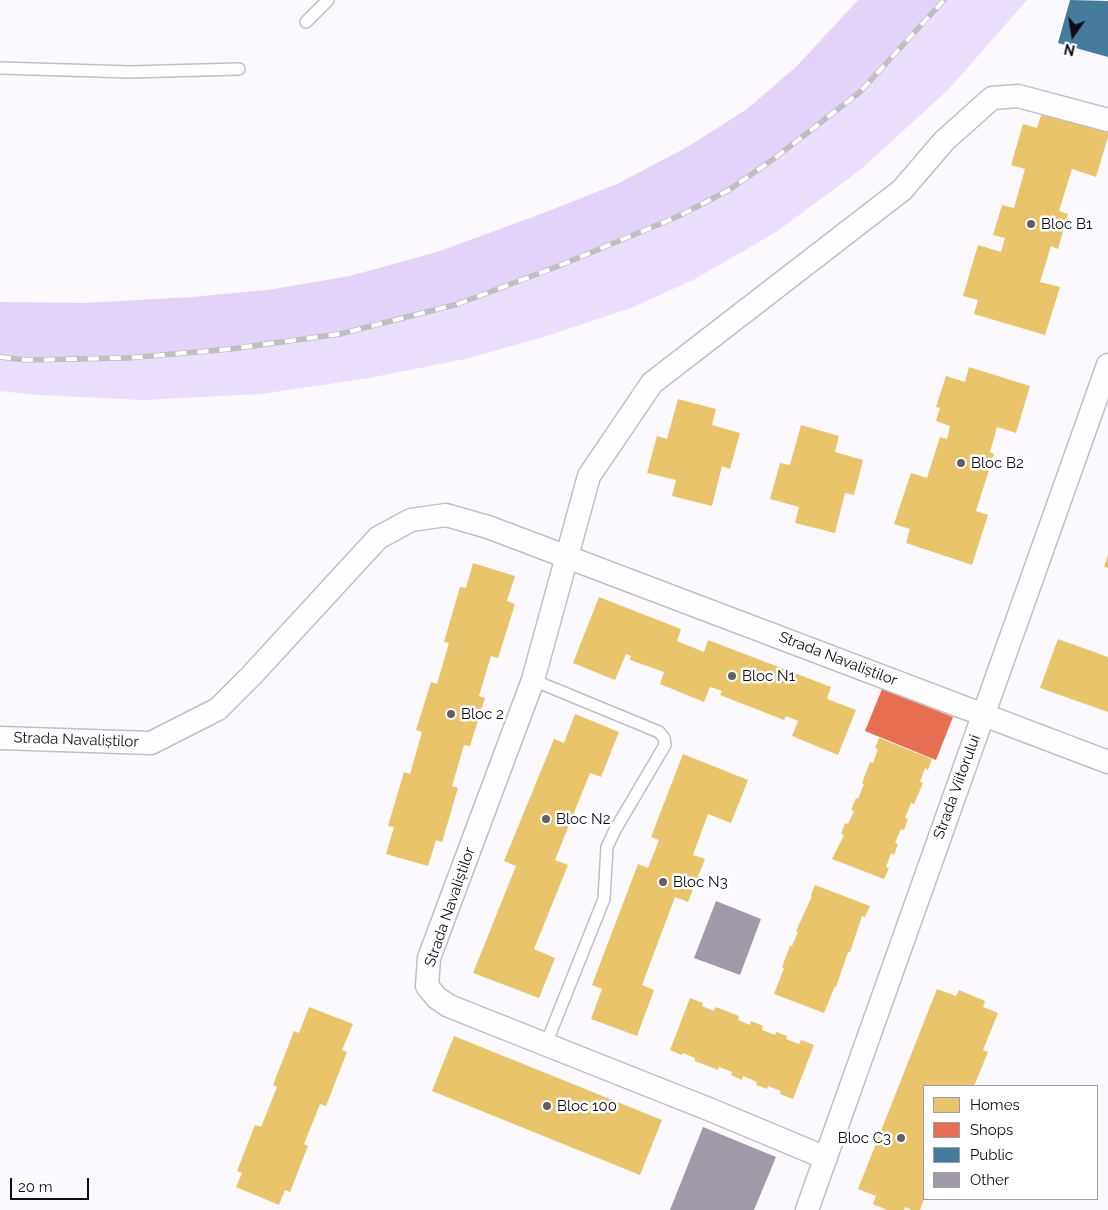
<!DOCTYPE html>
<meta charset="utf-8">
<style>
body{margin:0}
#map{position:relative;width:1108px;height:1210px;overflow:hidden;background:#fbf9fd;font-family:Raleway,sans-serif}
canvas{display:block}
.legend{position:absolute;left:923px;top:1085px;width:175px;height:115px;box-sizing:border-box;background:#fff;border:1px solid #9f9da2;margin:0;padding:6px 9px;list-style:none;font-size:15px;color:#100b16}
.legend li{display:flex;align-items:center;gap:10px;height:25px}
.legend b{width:25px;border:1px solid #9f9da2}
.north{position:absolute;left:1048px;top:10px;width:50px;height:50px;-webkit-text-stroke:4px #fff;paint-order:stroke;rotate:193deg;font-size:14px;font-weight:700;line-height:20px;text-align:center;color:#100b16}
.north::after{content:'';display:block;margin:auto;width:18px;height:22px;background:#100b16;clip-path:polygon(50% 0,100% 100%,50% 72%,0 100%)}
.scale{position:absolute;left:10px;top:1178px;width:79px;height:22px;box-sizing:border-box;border:2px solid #100b16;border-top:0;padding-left:6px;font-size:15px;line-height:18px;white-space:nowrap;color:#100b16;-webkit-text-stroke:4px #fff;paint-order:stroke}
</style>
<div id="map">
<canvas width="1108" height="1210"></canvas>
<ul class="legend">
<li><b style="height:14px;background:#e9c46a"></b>Homes</li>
<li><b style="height:14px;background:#e76f51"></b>Shops</li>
<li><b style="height:14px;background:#457b9d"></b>Public</li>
<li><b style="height:14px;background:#a099a8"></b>Other</li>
</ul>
<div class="north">N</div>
<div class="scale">20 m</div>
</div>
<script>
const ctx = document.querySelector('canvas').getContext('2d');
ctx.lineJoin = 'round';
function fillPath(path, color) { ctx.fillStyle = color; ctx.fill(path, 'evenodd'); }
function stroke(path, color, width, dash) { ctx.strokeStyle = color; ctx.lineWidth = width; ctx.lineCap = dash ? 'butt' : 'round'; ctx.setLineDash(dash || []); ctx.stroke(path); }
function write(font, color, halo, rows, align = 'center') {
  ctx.font = font + ' Raleway,sans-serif'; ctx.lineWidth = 5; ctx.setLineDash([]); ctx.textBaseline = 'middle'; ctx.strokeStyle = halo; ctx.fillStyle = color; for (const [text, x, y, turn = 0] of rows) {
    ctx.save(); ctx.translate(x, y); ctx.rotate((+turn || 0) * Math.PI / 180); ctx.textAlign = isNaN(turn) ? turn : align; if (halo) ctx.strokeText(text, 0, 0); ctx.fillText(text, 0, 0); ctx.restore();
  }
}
fillPath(new Path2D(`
 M944,0H1027L948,90L860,170L776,232L695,279L631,308L544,337L465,359L369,378L261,394L143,400L38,395L0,391V357L26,360L128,358L231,349L340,334L458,304L556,267L679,216L729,190L775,158L860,92Z`), '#ecdefd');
fillPath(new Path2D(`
 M858,0H944L860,92L775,158L729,190L679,216L556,267L458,304L340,334L231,349L128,358L26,360L0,357V302L84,303L191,297L268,290L350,276L437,252L541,214L619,183L689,146L747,109L797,66Z`), '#e3d3f8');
fillPath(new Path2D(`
 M1043,109L1108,129V137L1096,177L1072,169L1059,211L1068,214L1058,249L1051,246L1040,282L1060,287L1045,335L974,314L978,300L963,296L978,245L1001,252L1005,238L993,235L1002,205L1014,208L1025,169L1011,165L1023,124L1037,128Z
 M969,367L1030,386L1016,433L997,427L990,452L994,454L976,511L988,515L972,565L906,543L910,529L894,524L911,473L927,478L940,437L947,439L950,426L936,421L940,408L936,407L946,376L965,382Z
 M678,399L716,409L712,425L740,433L730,469L722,466L712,506L672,496L676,480L647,473L657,436L667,439Z
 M801,425L839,436L835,452L863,460L854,495L845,493L835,533L795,523L799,507L770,499L780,463L790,465Z
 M1108,555V568L1104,567Z
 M473,563L515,576L507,601L515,604L498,658L491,656L479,696L485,698L470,746L464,745L452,786L458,788L442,842L436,840L428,866L386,854L394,827L388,826L404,772L410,774L422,732L416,730L431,682L437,684L449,643L444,642L460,587L466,588Z
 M599,597L681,629L677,641L704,652L708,640L831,687L827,699L856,710L838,755L792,736L798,721L786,716L784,720L720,695L722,691L710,687L704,702L660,684L664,672L630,660L631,656L626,654L615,680L573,663Z
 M1058,639L1108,657V712L1040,688Z
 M575,714L619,732L601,777L590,773L555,860L568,865L534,949L555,958L539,998L473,973L516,866L504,861L554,739L564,743Z
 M879,738L932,759L928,770L925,768L920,782L923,783L914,804L911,803L905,818L908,819L904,830L901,829L895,843L898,844L894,855L891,853L886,867L889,868L884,879L832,859L844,835L841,834L845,823L848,824L854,811L851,810L856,798L858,799L864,784L862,783L870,762L873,763L878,749L875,748Z
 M683,754L748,780L731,823L708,814L693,855L705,859L688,902L675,897L642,985L654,990L637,1036L591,1019L602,989L592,985L638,864L648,868L659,840L651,837Z
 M815,885L870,906L865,917L862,916L850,952H848L836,987L835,986L824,1013L774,994L784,968L782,967L790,946H792L798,932L796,931L812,896L811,895Z
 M937,989L956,996L959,990L985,1001L983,1007L998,1013L983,1050L988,1052L974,1086H924V1199L920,1210H912L905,1207L904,1210H887L873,1204L876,1196L858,1189Z
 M690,998L703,1003L702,1006L714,1011L716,1007L739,1016L738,1020L750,1025L751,1021L763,1026L762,1030L775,1035L776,1032L787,1036L786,1039L799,1044L801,1040L814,1045L793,1099L780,1094L781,1091L768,1086L767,1089L756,1085L757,1082L743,1076L742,1080L731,1075L732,1072L719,1067L718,1070L695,1061V1058L683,1053L682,1055L670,1050Z
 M309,1007L353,1024L342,1050L347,1052L326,1106L320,1104L304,1144L308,1146L290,1192L285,1190L279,1205L236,1187L242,1173L237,1171L255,1125L261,1127L277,1087L273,1085L294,1031L299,1033Z
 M454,1036L662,1120L640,1175L432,1091Z`), '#e9c46a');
fillPath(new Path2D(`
 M882,689L953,717L936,760L865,731Z`), '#e76f51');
fillPath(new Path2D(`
 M1070,0L1108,1V57L1058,43Z`), '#457b9d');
fillPath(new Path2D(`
 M716,901L761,919L740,975L694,958Z
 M703,1127L776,1157L754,1210H670Z`), '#a099a8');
const lane = new Path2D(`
 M306,22L328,0
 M0,68L130,72L239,69
 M533,680L659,732L664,738L665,745L615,830L607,847L604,899L546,1044`);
const street = new Path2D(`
 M0,738L151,743L218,709L251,676L378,538L411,520L446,515L488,527L1108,762
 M826,1158L711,1110L449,1006L437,998L427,986L429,958L533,680L589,476L652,383L902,190L944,141L992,98L1018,96L1108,120
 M807,1210L1108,365`);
stroke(lane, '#c1bec5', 14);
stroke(street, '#c1bec5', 25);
stroke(lane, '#fefeff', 11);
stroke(street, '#fefeff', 22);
const rail = new Path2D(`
 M0,357L26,360L127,358L231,349L340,334L458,304L556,267L679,216L729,190L775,158L860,92L944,0`);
stroke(rail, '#bfbec0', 5.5);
stroke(rail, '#fff', 4, [11]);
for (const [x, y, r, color] of [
 [1031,224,5,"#625e67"],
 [961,463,5,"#625e67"],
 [732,676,5,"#625e67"],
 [451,714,5,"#625e67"],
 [546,819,5,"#625e67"],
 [663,882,5,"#625e67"],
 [547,1106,5,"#625e67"],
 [901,1138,5,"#625e67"]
]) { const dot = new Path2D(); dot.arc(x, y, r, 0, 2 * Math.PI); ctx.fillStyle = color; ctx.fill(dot); stroke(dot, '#fff', 2); }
write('15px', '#100b16', '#fff', [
 ["Bloc B1",1041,224],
 ["Bloc B2",971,463],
 ["Bloc N1",742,676],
 ["Bloc 2",461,714],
 ["Bloc N2",556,819],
 ["Bloc N3",673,882],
 ["Bloc 100",557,1106],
 ["Bloc C3",891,1138,"right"]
], 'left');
write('15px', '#100b16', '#fff', [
 ["Strada Navaliștilor",838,659,21],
 ["Strada Navaliștilor",76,740,2],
 ["Strada Viitorului",957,787,-70],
 ["Strada Navaliștilor",450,907,-71]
]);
</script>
